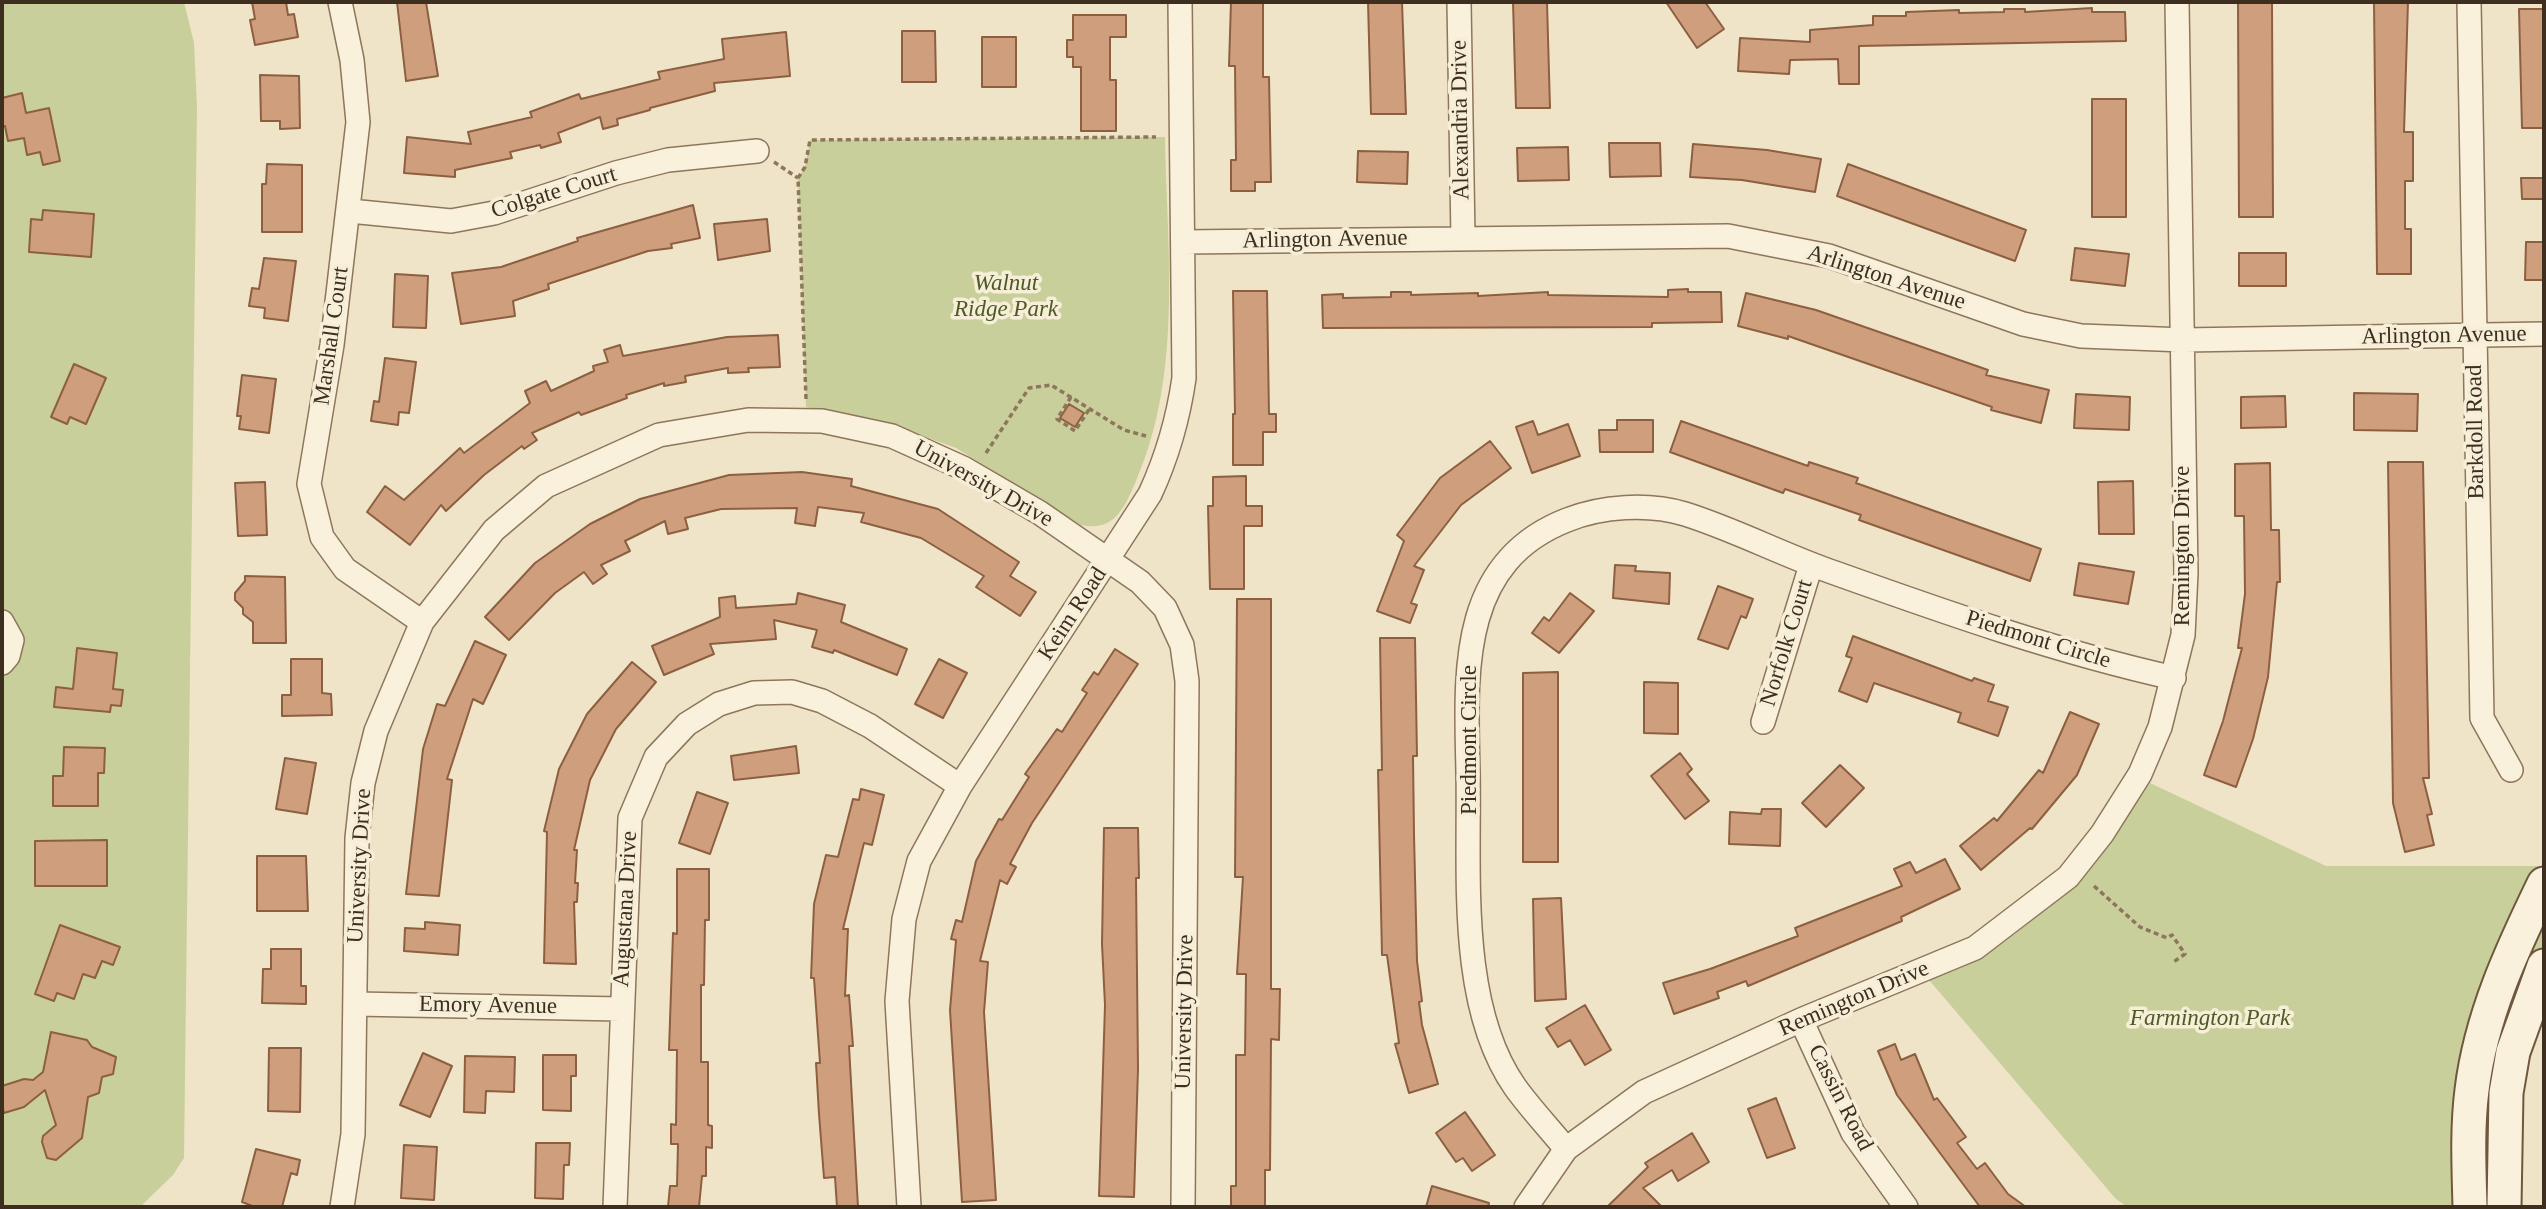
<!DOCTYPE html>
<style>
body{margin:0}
#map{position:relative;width:2546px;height:1209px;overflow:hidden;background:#f0e4c8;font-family:Georgia,serif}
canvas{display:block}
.frame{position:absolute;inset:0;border:4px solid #3d2e20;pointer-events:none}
</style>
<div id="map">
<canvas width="2546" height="1209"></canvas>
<div class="frame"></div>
</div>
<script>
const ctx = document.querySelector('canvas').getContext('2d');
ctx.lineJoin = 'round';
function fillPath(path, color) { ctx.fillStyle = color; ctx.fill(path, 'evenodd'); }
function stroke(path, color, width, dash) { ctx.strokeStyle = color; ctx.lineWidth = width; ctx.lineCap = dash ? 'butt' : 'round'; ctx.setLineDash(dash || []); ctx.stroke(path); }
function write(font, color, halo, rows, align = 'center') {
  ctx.font = font + ' Georgia,serif'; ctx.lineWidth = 7; ctx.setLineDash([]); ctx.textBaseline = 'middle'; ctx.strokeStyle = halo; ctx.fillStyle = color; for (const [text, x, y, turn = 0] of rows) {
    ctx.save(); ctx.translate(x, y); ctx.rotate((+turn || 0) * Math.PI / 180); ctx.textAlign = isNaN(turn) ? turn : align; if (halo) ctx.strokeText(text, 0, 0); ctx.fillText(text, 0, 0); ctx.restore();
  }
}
fillPath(new Path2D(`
 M2,2H184L194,43L197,106L184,1158L173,1175L140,1207L2,1205Z
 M1165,137C1167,252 1183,373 1136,481C1124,509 1114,532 1081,525L956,448L881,421L806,407L798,178L805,167L810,140Z
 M2150,783L2326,866H2538C2508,925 2475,984 2465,1051C2457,1100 2460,1157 2458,1207H2127L2115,1198L1929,980C1946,973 1964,968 1979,959C2052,913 2103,855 2150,783Z
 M2544,909V943L2532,968L2489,1148H2485L2487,1064Z`), '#c9cf9b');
const building = new Path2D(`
 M252,2H286L288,15L294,14L298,37L255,45L250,20L255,19Z
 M397,2H426L438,76L406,81Z
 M1231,2H1263V77H1269L1271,182H1255V191H1231V160H1236L1235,66H1229Z
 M1368,2H1402L1406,114H1371Z
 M1513,2H1547L1550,108H1516Z
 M1666,2H1705L1724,29L1697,48Z
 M2238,2H2272L2273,217H2239Z
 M2374,2H2408L2404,132H2413V181H2405V229H2411V274H2377Z
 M2092,8V12H2125L2126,41L1859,46V84H1839L1838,59L1790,60L1789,74L1738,71L1740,38L1810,42V30L1873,25V16H1906V12L1959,10V13L2004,12V9H2025V12Z
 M2519,9H2544V128H2522Z
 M1073,15H1126V37H1110V80H1116V131H1081V67H1073V57H1067V40H1073Z
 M902,31H935L936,82H902Z
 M786,32L790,76L714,83L715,91L650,108V110L617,119L618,125L603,129L600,117L558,133L561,142L541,148L540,145L510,152L512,158L455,170V177L404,173L407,137L471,144L468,132L532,117L530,112L579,94L581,99L660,79L658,72L724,59L722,39Z
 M982,37H1016V87H982Z
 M260,75L299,76L300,128L280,129V121H261Z
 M22,93L26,113L49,108L60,161L43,165L40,152L27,155L24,138L8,141L5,126H2V98Z
 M2092,99H2126V217H2092Z
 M1609,143H1660L1661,176L1610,177Z
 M1693,144L1767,150L1821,159L1815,192L1742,180L1690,177Z
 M1568,147L1569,180L1518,181L1517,148Z
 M1358,151L1408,152L1407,184L1357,182Z
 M267,164L302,165V232H262V184H266Z
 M1848,164L2026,230L2015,261L1837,196Z
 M2521,178H2544V199H2522Z
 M693,205L700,238L671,244L672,248L648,251L548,284L549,289L513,301L515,316L461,324L452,273L501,267L578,241L577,238Z
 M43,210L94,214L91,257L29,252L31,219L42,220Z
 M767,219L770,251L718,260L714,224Z
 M2526,242H2544V280H2525Z
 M2075,248L2129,254L2125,286L2071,280Z
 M2239,253H2286V286H2239Z
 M264,258L296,261L288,321L264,318L265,308L249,306L252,288L259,289Z
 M395,274L428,276L426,328L393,327Z
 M1688,289V292H1721L1722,322L1652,323V327L1323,328L1322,295L1343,294V298L1391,297V292H1411V295L1478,293V296L1548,292V295L1668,297V290Z
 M1233,291H1267L1269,414H1276V432H1263V465H1233V414H1235Z
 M1746,293L1816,310L1988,370L1986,375L2049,390L2041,423L1991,410L1992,407L1788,336V339L1738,326Z
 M778,335L780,367L748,368L749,372L728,373V368L685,376L686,382L664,386V383L626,395L627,398L581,415L579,412L532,433L537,440L524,449L522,446L484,475L446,511L441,505L410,545L367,512L385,486L404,500L460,448L464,453L530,403L525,391L546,381L551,391L594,371L593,366L608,362L604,350L620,345L623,356L727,337Z
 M385,358L416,362L409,413L399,412L398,425L371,421L374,401L379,402Z
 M74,364L106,378L86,424L70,417L67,424L51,417Z
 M242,375L276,379L269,433L239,429L241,416H237Z
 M2354,393L2418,394L2417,431L2354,430Z
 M2076,394L2130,397L2129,430L2074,428Z
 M2285,396L2286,427L2241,428V397Z
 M1069,404L1084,413L1075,427L1060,418Z
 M1617,420H1653V452H1600L1599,430H1617Z
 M1533,421L1538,435L1568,424L1580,456L1532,473L1516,427Z
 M1681,421L1808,466L1809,462L1858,478L1856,483L2041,549L2030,581L1859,520L1861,515L1785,489L1783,493L1670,452Z
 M1490,441L1511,468L1461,505L1414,566L1424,570L1411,603L1417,605L1410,623L1377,611L1404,541L1397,535L1440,478Z
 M2388,462H2423L2429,778H2423L2432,814L2427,815L2434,845L2405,852L2393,803Z
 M2270,463L2271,530H2279L2280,582H2277L2268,677L2253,739L2236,787L2204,775L2223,721L2242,648H2238L2245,594L2244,516H2235V464Z
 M802,472L852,479L851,486L938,509L1019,562L1010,576L1036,592L1020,616L976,587L984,576L921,538L861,522L864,513L818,507L815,526L795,523L797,508L721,509L685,518L688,529L668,534L665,521L625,541L630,551L601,565L607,574L593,584L584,572L555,593L509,640L485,617L535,563L590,524L640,499L729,475Z
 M1246,476V506H1262V526H1244V589H1210L1208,506H1213V477Z
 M2133,481L2134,534H2099L2098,482Z
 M265,482L267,535L238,536L235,483Z
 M2079,563L2134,572L2128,604L2074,595Z
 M1615,565L1636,566L1635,571L1670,573L1669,604L1613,598Z
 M245,576L285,577L286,643H253V622L243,614V608L235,600V593L245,581Z
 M1718,586L1753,599L1746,618L1741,616L1728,649L1698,639Z
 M798,593L845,605L841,622L907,649L897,675L834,650L833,653L812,647L817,630L774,620L776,639L710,644L714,654L664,675L652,646L720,617L719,598L735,596L736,608L796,604Z
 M1570,593L1594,611L1559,653L1532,633L1544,617L1549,621Z
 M1237,599H1271V989H1280L1279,1040L1271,1039L1270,1170H1265V1207H1231V1186H1236V1055H1245L1246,974H1237L1243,877H1235Z
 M1853,636L1972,681L1974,678L1994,685L1988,701L2008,707L1998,736L1958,722L1961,713L1874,683L1867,702L1839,691L1852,658L1846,656Z
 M1380,638H1415L1417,756H1413L1414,835L1417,961L1422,1001L1419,1002L1422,1025L1438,1084L1409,1093L1395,1044L1399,1043L1387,955H1382L1378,770H1382Z
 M475,641L506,655L483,704L473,699L447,779L452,780L439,896L406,894L423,749L437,704L445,706Z
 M77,648L117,653L113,689L123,690L121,706L111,705L110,712L54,707L56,687L73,689Z
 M1115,649L1138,664L1032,823L1010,864L1016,867L1007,884L1000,880L980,961L988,962L984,1012L996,1200L962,1202L950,1010L956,940L951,939L956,920L962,922L976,861L999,819L1002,820L1029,777L1025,774L1057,729L1062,732L1087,693L1082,690L1094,672L1098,675Z
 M291,659H322V693L331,694L332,715L282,716V695H291Z
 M939,659L967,673L943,718L915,704Z
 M632,662L656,682L616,729L590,780L574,850H577L575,883H578L577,902H574L576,964L544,963L547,832L544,831L559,769L587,714Z
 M1558,672V862H1523V673Z
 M1644,682L1678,683V734L1644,733Z
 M2070,712L2099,724L2077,775L2032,829L2030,828L1981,870L1960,846L1994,818L1997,821L2039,770L2043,773Z
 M796,746L799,773L734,780L731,756Z
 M64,747L105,748L104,773H98V806H53V776H63Z
 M1680,753L1692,769L1687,774L1709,801L1685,819L1651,776Z
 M285,758L316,763L307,814L276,809Z
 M1840,765L1864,788L1826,827L1802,803Z
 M861,789L884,795L872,845L864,843L843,929H848L845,996L849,995L853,1046H849L858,1207H837L835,1177L824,1178L819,1114L816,1063H820L814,978H811L814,904L826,855L838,857L853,799L859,800Z
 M697,792L728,803L710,854L679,843Z
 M1762,809H1781L1780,846L1729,844L1730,812L1761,814Z
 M1104,828H1138L1139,878H1136L1138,1069L1134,1197L1099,1196L1105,1005L1102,944Z
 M107,840V886H35V841Z
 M257,856H306L308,911H257Z
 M1945,859L1960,889L1901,917L1902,921L1748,986L1746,981L1717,992L1719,998L1674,1014L1663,983L1710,969L1798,936L1795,928L1902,886L1894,869L1910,862L1916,873Z
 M677,869H709V920H705L704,985H701V1062H708V1125L712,1126V1148L706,1147V1176H702L699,1207H668L670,1186H677L678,1144H671V1124L676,1125L677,1050H669L673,933L677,934Z
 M1561,898L1566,999L1535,1001L1533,899Z
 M425,922L460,925L458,955L404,951L405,928L425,929Z
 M60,925L120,947L113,965L102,961L95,978L83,974L74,999L57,993L54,1001L35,994Z
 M271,949H301V986H306V1004L262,1003L263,969H271Z
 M1585,1005L1611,1050L1585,1065L1570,1040L1558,1047L1546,1028Z
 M51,1032L87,1040L92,1047L116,1057L113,1074L102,1077L99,1093L88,1097L82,1138L56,1160L47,1158L42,1142L43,1136L56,1125L45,1090L24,1107L4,1113L2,1105V1086L24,1079L33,1080L43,1072Z
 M1895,1044L1901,1060L1915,1054L1934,1100L1937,1098L1966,1137L1957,1143L1977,1169L1985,1163L2008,1194L2026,1207H1980L1897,1095L1878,1051Z
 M269,1048H301L300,1112L268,1111Z
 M423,1053L452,1066L430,1117L400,1105Z
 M543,1055H576V1076H571V1111L543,1110Z
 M465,1056L515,1057L514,1092L486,1091L485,1113L464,1112Z
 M1776,1098L1795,1148L1767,1158L1748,1109Z
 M1465,1112L1495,1155L1472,1171L1463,1158L1456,1162L1436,1133Z
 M1692,1133L1709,1162L1678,1181L1672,1170L1643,1188L1662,1207H1607L1648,1167L1645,1163Z
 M536,1143H570L569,1165H564L563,1199L535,1198Z
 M404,1145L437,1147L434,1200L401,1198Z
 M256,1149L300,1160L297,1175L291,1173L282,1207H255L242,1202Z
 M1432,1186L1489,1203L1488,1207H1426Z`);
fillPath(building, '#cf9f7d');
stroke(building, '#8d5f41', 2);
const minor = new Path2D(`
 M340,2L352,60L358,122L332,345L309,484L322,537L345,569L422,622
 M1459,2L1463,238
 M2469,2L2482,718L2511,770
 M350,211L451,221L494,213L616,173L668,160L757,151
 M1183,242L1728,236L1829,256L2023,324L2081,336L2184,340L2544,334
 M2,622L12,640L8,656L2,663
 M1763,722L1811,565
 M355,1004L621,1009
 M1801,1020L1853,1133L1906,1207
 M1566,1149C1549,1128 1530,1108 1515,1087C1457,1004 1470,870 1468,773C1466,675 1457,563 1567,520C1602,506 1648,503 1685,514C1736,530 1785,556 1835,573C1947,613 2058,652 2174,678
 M342,1207L353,1134L357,838L363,783L376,731L422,622L494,530L546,486L659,435L748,420L822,421L892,436L963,468L1040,513L1140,582L1165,608L1182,645L1187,681L1183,1207
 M615,1207L630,818L656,757L687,724L719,704L754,693L792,692L822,701L870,726L960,786
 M909,1207L897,1001L904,919L919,861L960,786L1150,494C1168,455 1178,420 1184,378L1180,2
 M1526,1207L1566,1149L1644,1092L1801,1020L1975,948L2068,877L2102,834L2140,774L2160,727L2183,635L2186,573L2177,2`);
const secondary = new Path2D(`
 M2470,1207C2469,1168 2467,1129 2472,1090C2481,1016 2512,950 2544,884
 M2504,1207L2506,1093L2513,1052L2544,966`);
stroke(minor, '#8d765c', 26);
stroke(secondary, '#6f573f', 37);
stroke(new Path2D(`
 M774,162L798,178
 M1071,397L1057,419L1075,431L1090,408
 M806,399L798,178L805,167L810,140L1156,137
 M986,453L1029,388L1051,385L1124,430L1146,436
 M2094,886L2140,927L2167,938L2172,935L2185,954L2172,963`), '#8d765c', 3.5, [5, 3.5]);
stroke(minor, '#faf1dc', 23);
stroke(secondary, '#faf1dc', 33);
write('23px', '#3d2e20', '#f7eed8', [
 ["Alexandria Drive",1461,120,-91],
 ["Colgate Court",554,193,-17],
 ["Arlington Avenue",1325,240,-1],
 ["Arlington Avenue",1886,278,18],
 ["Marshall Court",332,336,-82],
 ["Arlington Avenue",2444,336,-1],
 ["Barkdoll Road",2476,432,-91],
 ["University Drive",983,484,29],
 ["Remington Drive",2183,546,-90],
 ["Keim Road",1073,614,-57],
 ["Piedmont Circle",2038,640,17],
 ["Norfolk Court",1787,643,-73],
 ["Piedmont Circle",1470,740,-90],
 ["University Drive",360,866,-87],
 ["Augustana Drive",626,909,-87],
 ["Remington Drive",1854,999,-23],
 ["Emory Avenue",488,1006,1],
 ["University Drive",1185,1012,-89],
 ["Cassin Road",1840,1098,63]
]);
write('italic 23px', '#4d5a26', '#f7eed8', [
 ["Walnut",1006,284],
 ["Ridge Park",1006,310],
 ["Farmington Park",2210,1019]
]);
</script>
